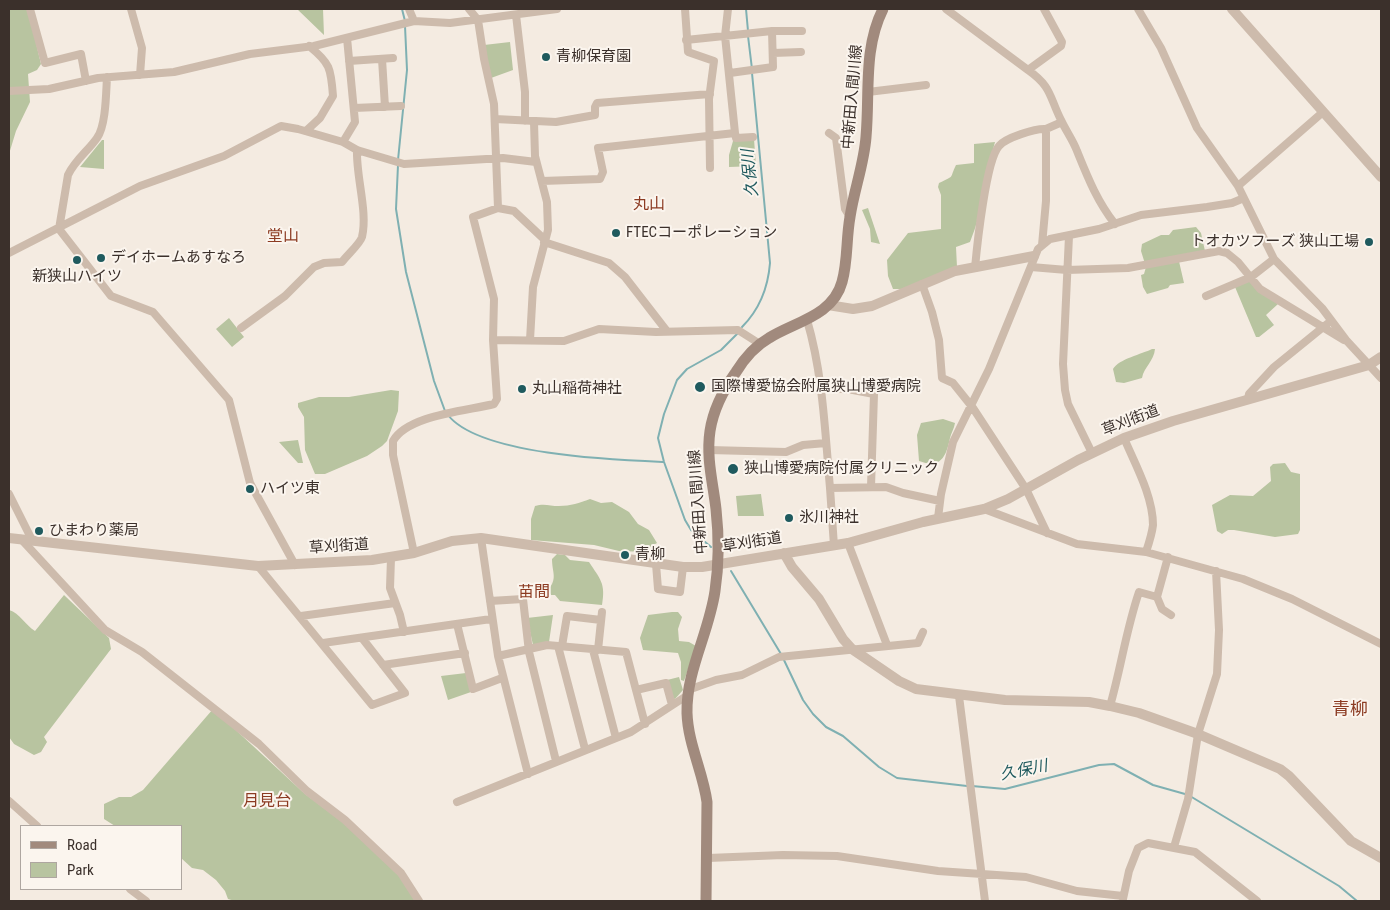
<!DOCTYPE html>
<meta charset="utf-8">
<style>
body{margin:0}
#map{position:relative;width:1390px;height:910px;overflow:hidden;background:#f4ebe1;font-family:"Roboto Condensed",sans-serif}
canvas{display:block}
.frame{position:absolute;inset:0;border:10px solid #3b302b;pointer-events:none}
.legend{position:absolute;left:20px;top:825px;width:162px;height:65px;box-sizing:border-box;background:#fbf5ee;border:1px solid #aea6a0;margin:0;padding:6px 9px;list-style:none;font-size:15px;color:#3b302b}
.legend li{display:flex;align-items:center;gap:10px;height:25px}
.legend b{width:25px;border:1px solid #aea6a0}
</style>
<div id="map">
<canvas width="1390" height="910"></canvas>
<div class="frame"></div>
<ul class="legend">
<li><b style="height:6px;background:#a18a7d"></b>Road</li>
<li><b style="height:14px;background:#b8c4a0"></b>Park</li>
</ul>
</div>
<script>
const ctx = document.querySelector('canvas').getContext('2d');
ctx.lineJoin = 'round';
function fillPath(path, color) { ctx.fillStyle = color; ctx.fill(path, 'evenodd'); }
function stroke(path, color, width, dash) { ctx.strokeStyle = color; ctx.lineWidth = width; ctx.lineCap = dash ? 'butt' : 'round'; ctx.setLineDash(dash || []); ctx.stroke(path); }
function write(font, color, halo, rows, align = 'center') {
  ctx.font = font + ' "Roboto Condensed","Noto Sans JP",sans-serif'; ctx.lineWidth = 4; ctx.setLineDash([]); ctx.textBaseline = 'middle'; ctx.strokeStyle = halo; ctx.fillStyle = color; for (const [text, x, y, turn = 0] of rows) {
    ctx.save(); ctx.translate(x, y); ctx.rotate((+turn || 0) * Math.PI / 180); ctx.textAlign = isNaN(turn) ? turn : align; if (halo) ctx.strokeText(text, 0, 0); ctx.fillText(text, 0, 0); ctx.restore();
  }
}
fillPath(new Path2D(`
 M9,9H28L41,64L37,70L28,74L30,102L16,131L9,154Z
 M297,9H323L324,35Z
 M510,42L513,70L491,78L484,45Z
 M754,139L756,166L729,167V155L733,141Z
 M102,140H104V169L80,167Z
 M995,142C985,176 984,209 970,242L956,247L957,267L903,289H893L888,276L887,260L908,233L941,229V195L938,187L939,183C956,175 949,179 956,165L974,163V144Z
 M868,208L880,244L871,242L870,229L862,210Z
 M1196,227L1201,233L1205,251L1178,257L1184,283L1170,285L1168,288L1147,294L1143,287L1141,275L1144,274L1146,267L1141,251L1142,244L1161,235H1169L1173,230Z
 M1248,280L1278,304L1266,315L1274,325L1259,337H1256L1235,287Z
 M229,318L244,337L232,347L216,329Z
 M1152,349H1155C1154,361 1144,367 1142,378L1124,383L1116,382L1113,369C1119,359 1142,354 1152,349Z
 M391,390L399,391L398,411L387,441L382,446L367,456L325,474H315L305,450L304,417L298,407V403L319,397H349Z
 M943,419L955,423C954,429 951,433 950,438C946,457 941,469 919,461L917,435L921,423Z
 M298,440L303,463H298L279,442Z
 M1285,463L1291,472L1300,474V530L1298,534L1275,537L1234,530H1228L1222,534L1217,531L1212,505L1230,495L1253,496L1271,481L1270,467L1273,464Z
 M761,494L764,516H738L736,496Z
 M590,499L601,503L612,502L629,512L638,524L649,530L657,543L650,547L648,552L619,551L594,545L531,540V519L535,506C544,503 550,506 559,506C571,506 579,503 590,499Z
 M557,554L565,555L570,560L589,562C600,579 606,583 602,605L560,601L555,595H551L548,590C558,578 552,573 552,559Z
 M64,595L109,638L111,649L44,737L47,742L41,752L34,755L14,744L9,737V610C20,613 25,625 35,631Z
 M672,612H678L682,617L678,629L679,641L689,642L696,646L684,681L681,680V662L678,653L643,650L640,638L648,615Z
 M553,615L549,642L533,645L527,618Z
 M466,673L471,692L448,700L441,676Z
 M679,677L683,690L675,699L672,698L667,680Z
 M213,709L305,794L343,822L406,882L415,901H235L228,899L225,891L216,880L203,870L192,868L181,858V826H115L104,819V804L119,797H131L143,790Z`), '#b8c4a0');
stroke(new Path2D(`
 M402,9L405,21
 M746,9L748,31
 M748,36L752,69
 M398,160L407,70L405,26
 M398,165L396,209L406,272L434,381L445,411
 M742,327C760,309 768,288 770,263L752,73
 M448,415C479,455 614,460 664,462
 M711,547L691,530L685,520L664,462L658,438L664,414L677,380L687,369L721,350L737,334
 M731,571L781,654
 M783,658L803,700L813,714L826,727L843,736L879,767L897,778L967,786
 M972,786L1005,789L1099,765L1114,764L1153,785L1185,794
 M1190,796L1339,886L1357,901`), '#7fb0b2', 2);
stroke(new Path2D(`
 M30,9L45,63L81,54L86,81
 M131,9L142,48L140,75
 M409,9L414,21
 M469,9L478,20L484,59L494,104L498,208
 M685,9L688,52L714,61L709,99L710,168
 M946,9L1028,70
 M1044,9L1062,42L1061,46L1028,70C1052,87 1049,96 1061,120C1066,131 1073,140 1077,151C1088,178 1097,201 1115,224
 M1138,9L1161,48L1197,128L1238,186L1274,259L1322,308L1346,340L1381,378
 M516,15L525,92V121
 M686,40L772,31H802
 M773,53L801,52
 M382,59L385,107
 M349,61L393,58
 M730,73L773,67L772,31
 M107,77C106,93 106,126 97,138C88,151 75,160 68,175L59,229L111,296L153,312L229,400L250,483L295,565
 M9,91L49,89L98,78L174,72L250,54L314,46L414,21L450,23L557,9
 M868,92L926,85
 M354,108L401,106
 M495,119L556,122L595,115V107L597,103L710,94
 M306,131L320,118L333,96C331,68 330,63 309,46
 M735,133L736,138L753,137
 M829,133L836,138L845,209L850,217
 M343,142L355,122L347,38
 M542,181L600,179L603,172L598,148L735,133L725,36L728,9
 M1238,186L1323,112
 M1069,236L1063,364L1065,390L1068,404L1092,453
 M544,242L609,263L625,277L666,330
 M1042,245L1046,201V129L1062,122
 M9,253L140,186L224,156L281,126L298,129L343,142L357,150L404,164L503,158L536,162
 M1031,267L1067,270L1128,268L1219,251L1227,253L1238,262L1260,289L1344,340
 M975,268C977,246 986,160 999,146C1005,138 1036,128 1046,129
 M922,284L932,312L939,340L942,378L953,383L973,408L1026,489L1047,533
 M1206,296L1251,277L1274,259
 M807,320C823,374 825,432 830,488L886,487L903,493L940,501
 M241,328L285,296L314,267L324,263L342,262C347,255 360,244 362,237C368,212 356,177 357,150
 M493,340L564,341L599,329L656,332L738,330L760,344
 M530,340L533,287L548,230L547,202L535,156L534,122
 M820,387L853,390L874,394L871,487
 M1248,399L1249,394L1274,367L1327,324
 M1124,438C1135,464 1153,496 1153,525C1152,534 1149,543 1146,552
 M709,450L786,452L803,445L826,443
 M830,488L834,546
 M9,494L32,540
 M984,509L1077,544L1146,552L1243,579L1292,599L1381,644
 M938,518L941,494L953,442L989,369L1038,249L1050,239L1099,229L1141,215L1207,207L1232,203L1244,198
 M481,538L498,656L528,774
 M21,539L105,630L142,652L259,744L307,791L345,820L401,873L419,901
 M848,543L887,645
 M414,553L393,455V441C408,415 466,411 494,404L497,399L493,340L494,299L473,217L498,208L514,211L545,240
 M1168,557L1157,597L1162,609L1171,615
 M391,558L390,588L400,615L404,632
 M656,564L658,589L680,592L683,567
 M258,566L372,705L405,693L362,638
 M490,601L523,599L529,652L556,761
 M301,616L395,603
 M457,624L473,689L502,678
 M323,643L491,619
 M558,646L585,749
 M562,646L567,616L601,620
 M593,650L616,738
 M598,650L602,612
 M498,656L547,645L626,652L645,724
 M383,665L465,653
 M636,690L666,683L672,705
 M688,690L716,680L742,675L779,657L918,643L923,632
 M959,696L985,901
 M1110,706C1121,668 1126,630 1139,592L1157,597
 M9,801L37,826
 M457,802L631,732L688,695
 M1174,847L1188,799L1198,734L1217,674L1219,630L1216,571
 M708,858L783,855L837,856L938,871L1026,877L1077,891L1123,896
 M130,889L146,901
 M1123,899L1129,871L1138,848L1148,843L1195,852L1257,901`), '#cdbbac', 8);
stroke(new Path2D(`
 M1232,9L1381,177
 M828,305L853,309L872,306L955,271L1034,256
 M9,538L258,566L372,560L414,553L452,541L481,538L683,567H702L848,543L923,522L984,509L1008,499L1078,460L1124,438L1173,421L1369,365L1381,357
 M784,553L792,567L819,599L843,639L852,649L899,681L916,689L1005,700L1089,702L1110,706L1139,713L1198,734L1280,769L1289,776L1351,841L1381,858`), '#cdbbac', 10);
stroke(new Path2D(`
 M706,901L707,802C703,772 688,744 687,713C686,671 709,633 715,591C719,564 719,536 716,509C713,483 706,458 710,431C713,411 724,389 736,372C744,359 755,346 769,338C794,322 833,316 842,282C848,261 846,239 850,217C854,190 864,164 866,137C870,93 863,49 883,9`), '#a18a7d', 11);
for (const [x, y, r, color] of [
 [546,57,5,"#1f5a5e"],
 [616,233,5,"#1f5a5e"],
 [1369,242,5,"#1f5a5e"],
 [101,258,5,"#1f5a5e"],
 [77,260,5,"#1f5a5e"],
 [700,387,6,"#1f5a5e"],
 [522,389,5,"#1f5a5e"],
 [733,469,6,"#1f5a5e"],
 [250,489,5,"#1f5a5e"],
 [789,518,5,"#1f5a5e"],
 [39,531,5,"#1f5a5e"],
 [625,555,5,"#1f5a5e"]
]) { const dot = new Path2D(); dot.arc(x, y, r, 0, 2 * Math.PI); ctx.fillStyle = color; ctx.fill(dot); stroke(dot, '#fbf5ee', 2); }
write('15px', '#3b302b', '#fbf5ee', [
 ["青柳保育園",556,57],
 ["FTECコーポレーション",626,233],
 ["トオカツフーズ 狭山工場",1359,242,"right"],
 ["デイホームあすなろ",111,258],
 ["新狭山ハイツ",77,277,"center"],
 ["国際博愛協会附属狭山博愛病院",711,387],
 ["丸山稲荷神社",532,389],
 ["狭山博愛病院付属クリニック",744,469],
 ["ハイツ東",260,489],
 ["氷川神社",799,518],
 ["ひまわり薬局",49,531],
 ["青柳",635,555]
], 'left');
write('15px', '#3b302b', '#fbf5ee', [
 ["中新田入間川線",853,97,-85],
 ["草刈街道",1131,421,-21],
 ["中新田入間川線",699,502,-94],
 ["草刈街道",752,543,-9],
 ["草刈街道",339,547,-4]
]);
write('italic 16px', '#1f5a5e', '#fbf5ee', [
 ["久保川",751,173,-96],
 ["久保川",1024,771,-11]
]);
write('16px', '#8c3b22', '#fbf5ee', [
 ["丸山",649,205],
 ["堂山",283,237],
 ["苗間",534,593],
 ["月見台",267,802]
]);
write('18px', '#8c3b22', '#fbf5ee', [
 ["青柳",1350,710]
]);
</script>
